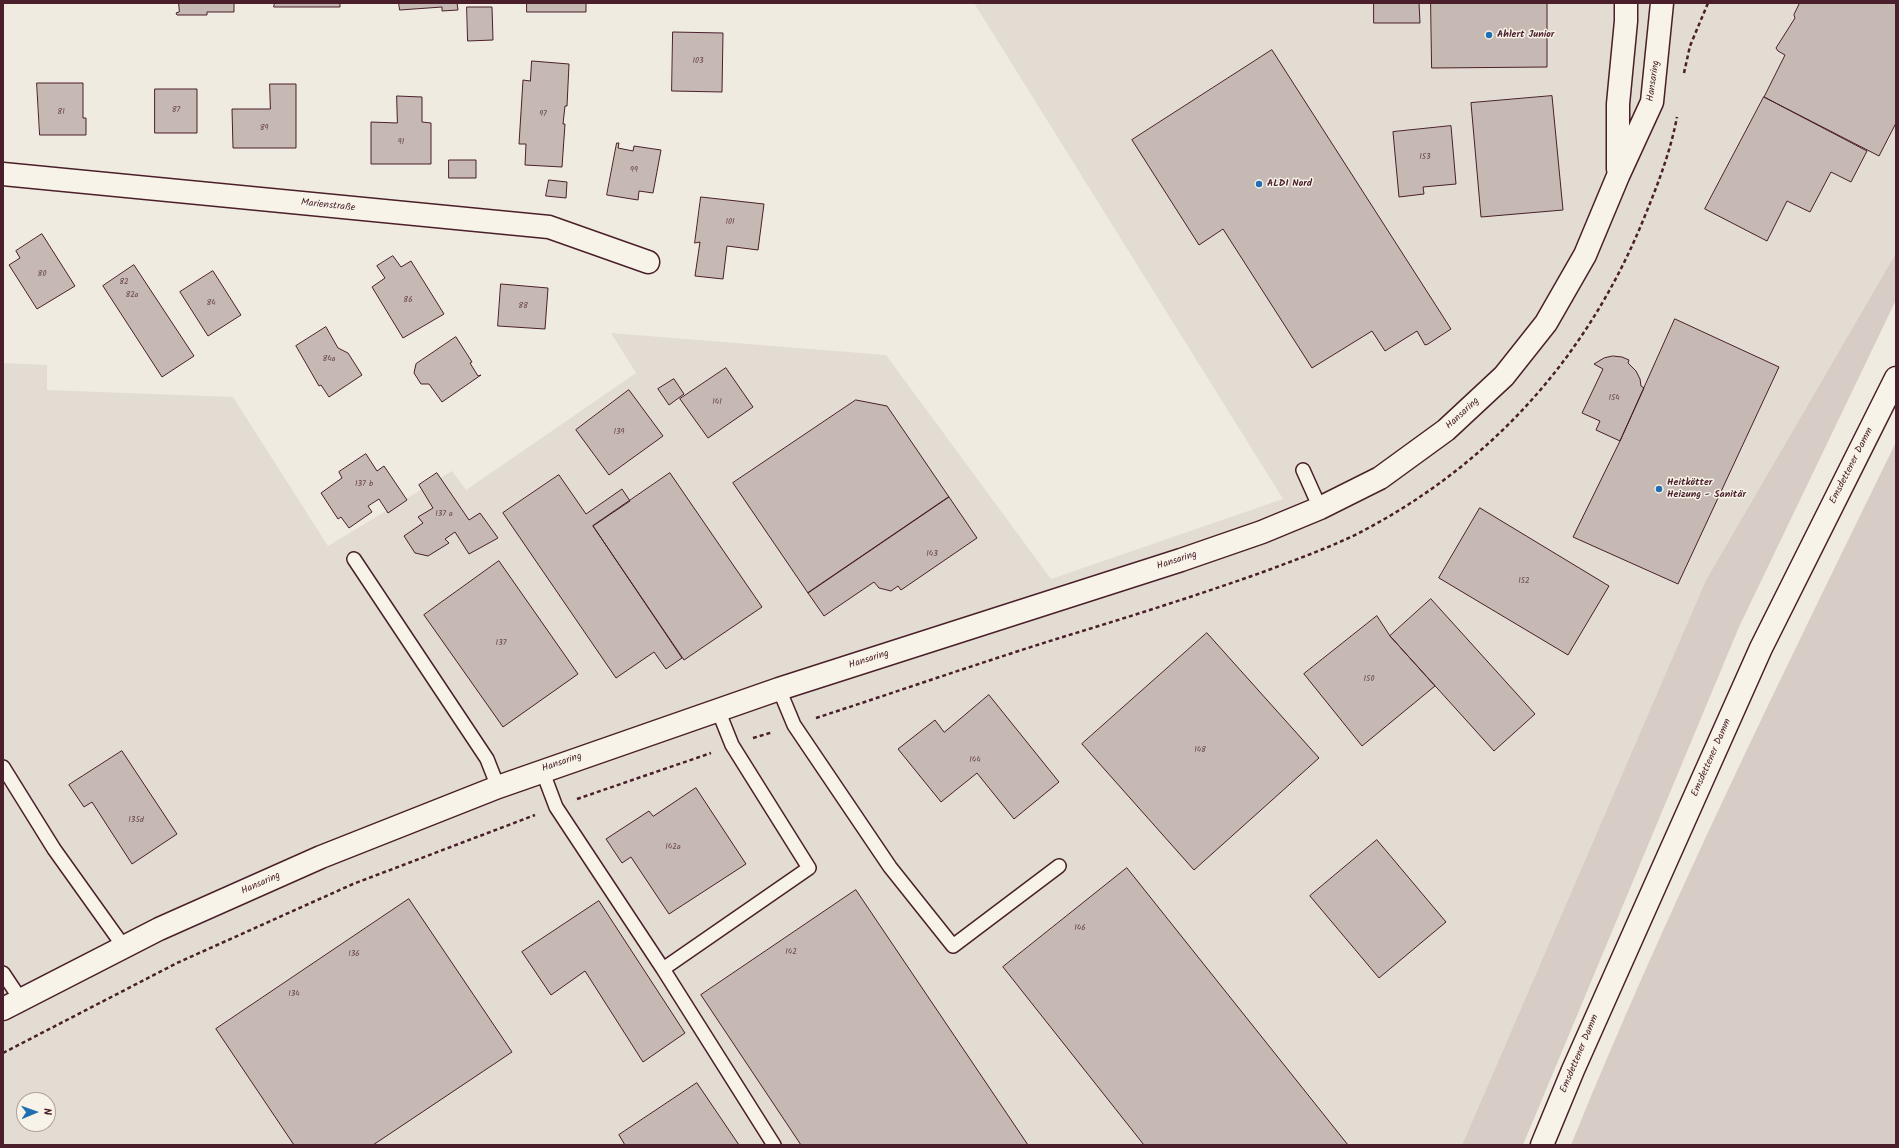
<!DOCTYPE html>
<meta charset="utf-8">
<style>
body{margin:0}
#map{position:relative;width:1899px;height:1148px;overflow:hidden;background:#f0ebe0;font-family:Kalam,sans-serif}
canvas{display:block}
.frame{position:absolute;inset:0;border:4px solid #4a1f2b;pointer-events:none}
.north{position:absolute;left:16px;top:1092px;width:40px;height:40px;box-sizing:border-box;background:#f7f3e8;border:1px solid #b29e9c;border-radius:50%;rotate:88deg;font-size:11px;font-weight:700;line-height:16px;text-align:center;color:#4a1f2b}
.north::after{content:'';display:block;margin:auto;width:14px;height:18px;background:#1f6fb2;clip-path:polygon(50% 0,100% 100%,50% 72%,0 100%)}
</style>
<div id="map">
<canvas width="1899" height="1148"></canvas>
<div class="frame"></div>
<div class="north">N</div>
</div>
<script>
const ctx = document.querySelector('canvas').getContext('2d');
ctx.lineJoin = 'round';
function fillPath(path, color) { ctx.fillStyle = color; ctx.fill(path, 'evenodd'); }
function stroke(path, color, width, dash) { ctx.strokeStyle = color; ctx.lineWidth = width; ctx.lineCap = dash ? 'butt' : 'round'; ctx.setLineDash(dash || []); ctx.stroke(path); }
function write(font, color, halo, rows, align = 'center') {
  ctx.font = font + ' Kalam,sans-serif'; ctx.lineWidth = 3; ctx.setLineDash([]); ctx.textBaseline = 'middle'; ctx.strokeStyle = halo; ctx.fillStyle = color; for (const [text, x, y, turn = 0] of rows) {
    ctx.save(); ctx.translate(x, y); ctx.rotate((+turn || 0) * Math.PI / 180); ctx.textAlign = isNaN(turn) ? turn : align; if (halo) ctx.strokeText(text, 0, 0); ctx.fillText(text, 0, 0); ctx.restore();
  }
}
fillPath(new Path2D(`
 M974,3H1896V253L1706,580L1462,1145H3V363L47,365V390L233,397L328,546L452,471L466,490L636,373L611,333L886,355L1051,579L1283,499ZM24,1100H48V1124H24Z`), '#e3dcd2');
fillPath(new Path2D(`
 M1896,253V300L1739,627L1523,1145H1462L1706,580Z
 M1896,442V1145H1571C1668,906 1783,674 1896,442Z`), '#d8cdc6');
const building = new Path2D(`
 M179,3H234V12H207V15H177L176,13L179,12Z
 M275,3H340V7H274Z
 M399,3H457L458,10L442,11V7L400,10Z
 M527,3H586V12H527Z
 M1374,3H1419L1420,23H1374Z
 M1431,3H1547V67L1432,68Z
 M1800,3H1896V123L1879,156L1764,97L1785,55L1778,51L1776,48L1795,18L1794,15Z
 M467,7H492L493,40L468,41Z
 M673,32L723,33L722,92L672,91Z
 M1272,50L1451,329L1428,344L1425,345L1417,331L1385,351L1372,331L1312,368L1223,229L1199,245L1132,140Z
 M532,61L569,64L567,106H565L563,124H565L562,167L525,165L526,144H519L523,80L530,81Z
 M37,83H83V118H86V135H40Z
 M270,84H296V148H233L232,109H270Z
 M155,89H197V133H155Z
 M397,96L422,97V122L431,123V164H371V122L397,123Z
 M1552,96L1563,210L1481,217L1471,103Z
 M1764,97L1867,151L1851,182L1831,172L1810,212L1787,201L1767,241L1705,209Z
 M1451,126L1456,184L1423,187L1424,194L1399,197L1393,132Z
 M617,143H619L618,148L633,151L634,146L661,150L653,193L639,191L638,200L607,195Z
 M449,160H476V178H449Z
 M549,180L567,182L566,198L546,196Z
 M701,197L764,204L758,250L727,246L723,279L695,276L700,242L695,243Z
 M42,234L75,286L37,309L9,265L20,258L16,251Z
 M393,256L401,267L411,261L444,314L403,338L372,287L385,278L377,266Z
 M134,265L194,356L162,377L103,286Z
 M213,271L241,315L208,336L180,292Z
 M501,284L548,288L545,329L498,326Z
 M1675,319L1779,367L1678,584L1573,537L1620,441Z
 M326,327L338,348L348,353L362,375L329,397L321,385L319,386L296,346Z
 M456,337L472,362L470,363L478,376L481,375L442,402L429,384H421L414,373L416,364Z
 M1613,356L1622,357L1629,360L1628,363L1636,371L1640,379L1641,386L1644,388L1620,441L1596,430L1600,421L1582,413L1603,369L1594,364L1604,358Z
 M726,368L753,407L708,438L680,399Z
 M674,379L684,394L669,405L658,389Z
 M629,390L663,436L609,475L576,430Z
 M856,400L887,406L949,497L808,593L733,483Z
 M366,454L377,471L384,466L407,500L388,513L379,499L368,506L372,512L349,528L341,517L338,519L321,493L342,478L339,472Z
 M437,473L469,520L480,513L498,538L469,554L455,532L445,539L449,543L428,556L415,553L404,536L423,523L418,517L433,508L419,485Z
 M670,473L762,607L684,660L593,526Z
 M559,475L586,514L622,489L630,501L593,526L682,658L666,669L654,652L616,678L503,513Z
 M949,497L977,538L901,590L898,586L891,591L879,588L874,582L824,616L808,593Z
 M1480,508L1609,586L1568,655L1439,578Z
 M499,561L578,674L503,727L424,615Z
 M1431,599L1535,714L1494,751L1390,636Z
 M1377,616L1390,636L1435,686L1362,746L1304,674Z
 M1207,633L1319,758L1194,870L1082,744Z
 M989,695L1059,782L1014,819L977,773L941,802L898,749L935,720L944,732Z
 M122,751L177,834L132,864L92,802L84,807L69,785Z
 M696,788L746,864L669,914L631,857L622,863L606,839L649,811L653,816Z
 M1377,840L1446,922L1379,978L1310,896Z
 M1127,868L1348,1145H1144L1003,967Z
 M856,890L1028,1145H801L701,995Z
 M409,899L512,1052L373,1145H294L216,1029Z
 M599,901L685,1033L643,1062L585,971L551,995L522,952Z
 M697,1083L739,1145H625L619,1135Z`);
fillPath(building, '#c6b8b3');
stroke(building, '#4a1f2b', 1);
const service = new Path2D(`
 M1303,470L1320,508
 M354,559L487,759L498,787
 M779,689L794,725L890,867L953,946L1059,866
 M3,767L54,849L124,947
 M542,770L556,807L663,969L809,868L732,745L718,710
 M663,969L774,1145
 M3,973L21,1000`);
const minor = new Path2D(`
 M1618,169V104L1626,21V3
 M3,174L549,227L648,262
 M3,1009L159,929L321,857L498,787L779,689L1181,560L1262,532L1320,508L1380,478L1446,430L1504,376L1546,323L1585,255L1618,176L1652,102L1662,3`);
const primary = new Path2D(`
 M1542,1145L1573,1070L1761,648L1896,378`);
stroke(service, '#4a1f2b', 16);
stroke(minor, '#4a1f2b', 25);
stroke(primary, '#4a1f2b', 25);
stroke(new Path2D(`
 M1684,73L1690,46L1708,3
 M816,718C899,691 982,662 1066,636C1132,616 1198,595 1263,572C1295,560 1326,549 1357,534C1489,466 1585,360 1642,223C1656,189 1670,154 1677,117
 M753,738L773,732
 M577,799L711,753
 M3,1053L177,963L353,884L535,815`), '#4a1f2b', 2.5, [4, 3]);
stroke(service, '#f7f3e8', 13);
stroke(minor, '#f7f3e8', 22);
stroke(primary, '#f7f3e8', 22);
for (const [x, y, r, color] of [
 [1489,35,4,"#1f6fb2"],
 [1259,184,4,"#1f6fb2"],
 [1659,489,4,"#1f6fb2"]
]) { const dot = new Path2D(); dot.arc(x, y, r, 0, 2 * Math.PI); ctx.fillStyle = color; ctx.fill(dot); stroke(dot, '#f7f3e8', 1.5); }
write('8px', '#69454d', null, [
 ["103",698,62],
 ["87",176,111],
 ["81",61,113],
 ["97",543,115],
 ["89",264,129],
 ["91",401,143],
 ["153",1425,158],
 ["99",634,171],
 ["101",730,223],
 ["80",42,275],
 ["82",124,283],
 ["82a",132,296],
 ["86",408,301],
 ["84",211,304],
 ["88",523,307],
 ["84a",329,360],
 ["154",1614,399],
 ["141",717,403],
 ["139",619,433],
 ["137 b",364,485],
 ["137 a",444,515],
 ["143",932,555],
 ["152",1524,582],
 ["137",501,644],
 ["150",1369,680],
 ["148",1200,751],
 ["144",975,761],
 ["135d",136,821],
 ["142a",673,848],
 ["146",1080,929],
 ["142",791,953],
 ["136",354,955],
 ["134",294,995]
]);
write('bold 10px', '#4a1f2b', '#f7f3e8', [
 ["Ahlert Junior",1497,35],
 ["ALDI Nord",1267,184],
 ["Heitkötter",1667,483],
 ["Heizung - Sanitär",1667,495]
], 'left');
write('10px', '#4a1f2b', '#f7f3e8', [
 ["Hansaring",1654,81,-82],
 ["Marienstraße",328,206,6],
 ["Hansaring",1463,414,-43],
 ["Emsdettener Damm",1852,466,-63],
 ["Hansaring",1177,561,-18],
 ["Hansaring",869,660,-18],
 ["Emsdettener Damm",1712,758,-66],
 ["Hansaring",562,763,-19],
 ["Hansaring",261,884,-24],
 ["Emsdettener Damm",1580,1054,-67]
]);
</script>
